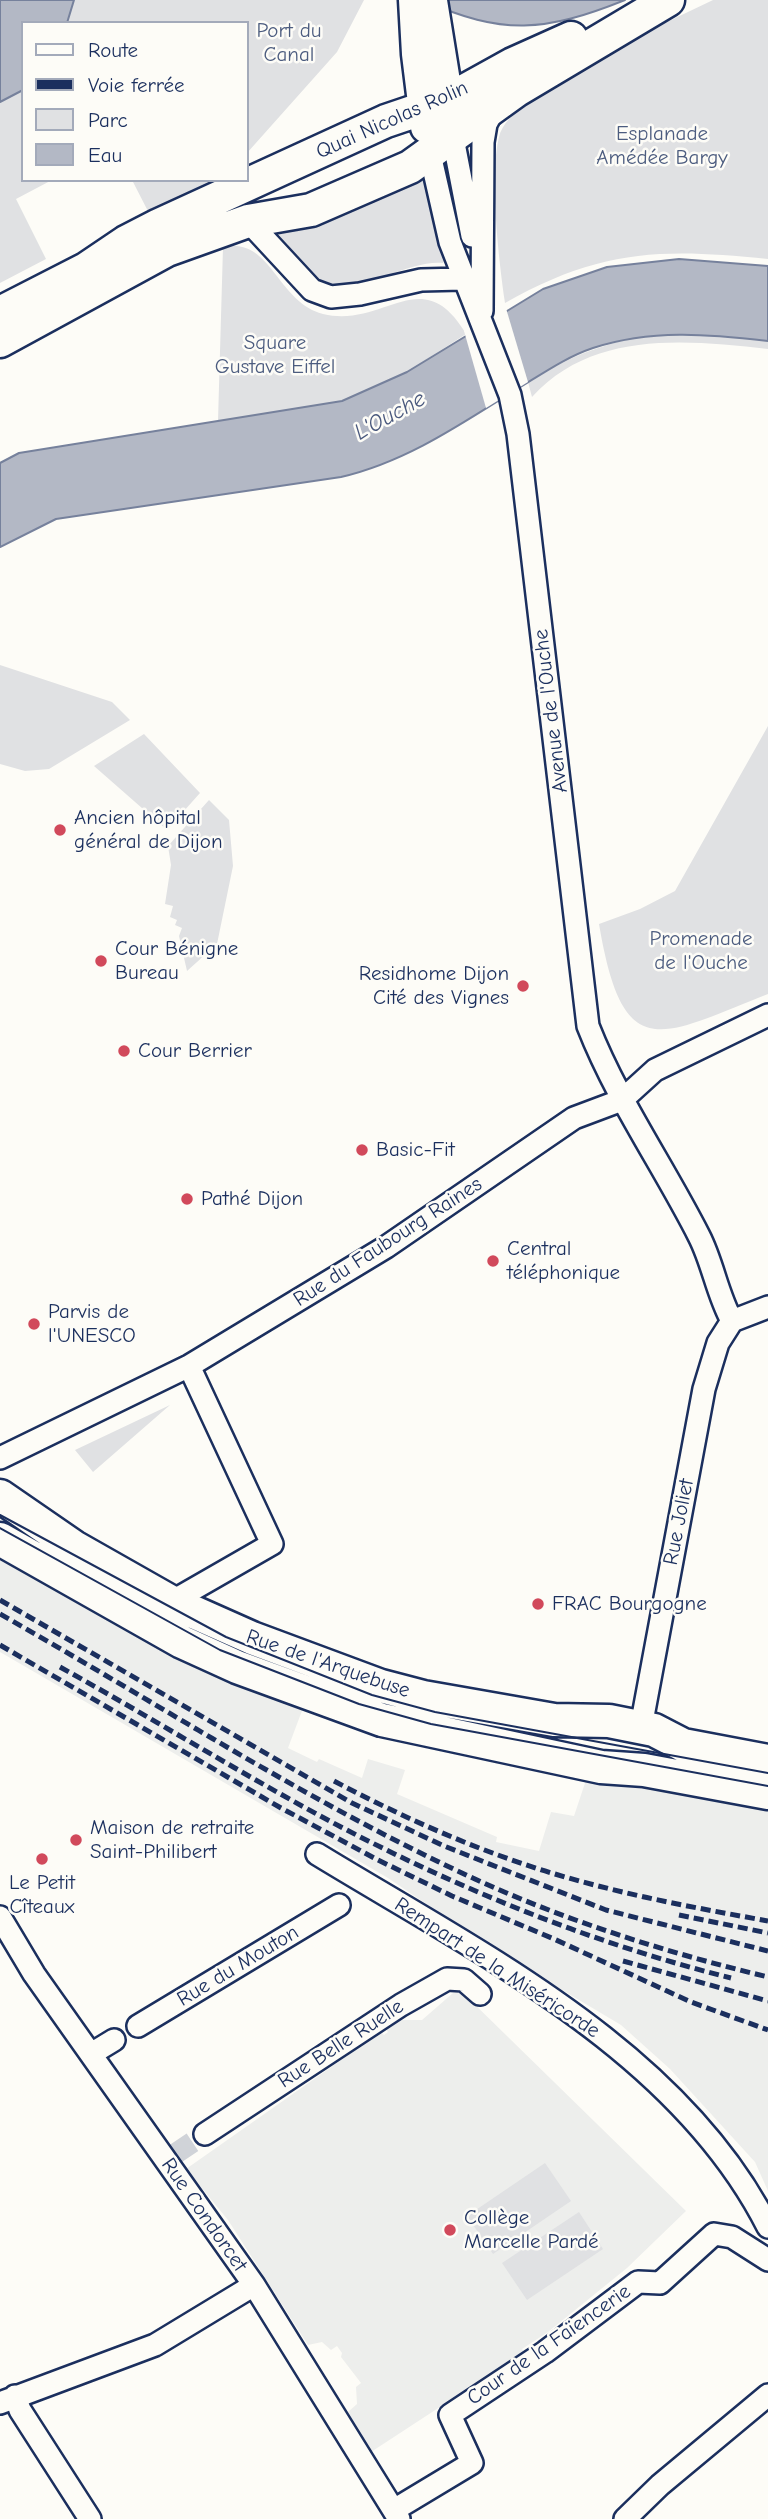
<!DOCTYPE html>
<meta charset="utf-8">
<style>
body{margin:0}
#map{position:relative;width:768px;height:2519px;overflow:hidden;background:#fdfcf7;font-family:"Comic Neue",sans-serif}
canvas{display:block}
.legend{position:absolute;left:21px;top:21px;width:228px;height:161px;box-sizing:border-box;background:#fdfcf7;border:2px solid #a3aaba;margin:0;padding:9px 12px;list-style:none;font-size:21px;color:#1b2f5e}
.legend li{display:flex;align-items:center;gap:14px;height:35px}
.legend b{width:35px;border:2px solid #a3aaba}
</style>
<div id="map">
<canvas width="768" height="2519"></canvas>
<ul class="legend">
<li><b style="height:9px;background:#fdfcf7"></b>Route</li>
<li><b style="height:9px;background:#1b2f5e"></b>Voie ferrée</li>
<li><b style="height:19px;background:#e0e1e3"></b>Parc</li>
<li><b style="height:19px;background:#b3b8c5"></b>Eau</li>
</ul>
</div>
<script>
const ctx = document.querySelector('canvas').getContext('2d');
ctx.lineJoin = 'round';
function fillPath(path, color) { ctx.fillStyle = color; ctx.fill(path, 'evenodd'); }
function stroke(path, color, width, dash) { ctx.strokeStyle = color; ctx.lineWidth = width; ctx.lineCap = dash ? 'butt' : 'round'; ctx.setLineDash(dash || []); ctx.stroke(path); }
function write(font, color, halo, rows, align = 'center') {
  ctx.font = font + ' "Comic Neue",sans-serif'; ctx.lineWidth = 5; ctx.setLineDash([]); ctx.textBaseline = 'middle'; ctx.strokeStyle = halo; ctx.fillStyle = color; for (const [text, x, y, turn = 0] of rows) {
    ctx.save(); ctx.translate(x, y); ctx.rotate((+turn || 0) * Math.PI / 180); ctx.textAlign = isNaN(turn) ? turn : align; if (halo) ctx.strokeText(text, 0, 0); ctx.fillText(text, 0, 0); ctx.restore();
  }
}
fillPath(new Path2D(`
 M0,1552L193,1666L303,1708L288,1748L317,1762L319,1759L362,1778L368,1759L405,1770L397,1794L497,1837L496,1842L539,1851L551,1812L574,1816L588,1774L768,1808V2191L755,2162L670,2069L621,2025L490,1947L388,1878L0,1652Z
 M453,1993H463L686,2211L627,2268L548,2332L522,2349L524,2352L371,2452L348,2412L357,2404L356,2387L361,2383L341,2357L342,2353L337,2346L331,2350L322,2342L308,2345L228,2220L186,2169L381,2032L384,2035L388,2032L386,2029L401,2020H422Z`), '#edeeec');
fillPath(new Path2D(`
 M0,0H364L337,52L247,153V23H23V180H52L16,199L46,259L0,283Z
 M713,0H768V259C662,248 600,249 505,303C499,262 489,176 499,137C511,89 667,23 713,0Z
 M422,177L427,183L446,258L443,263C403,259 347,305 312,277C297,265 287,244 275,230Z
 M132,180H216L152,219Z
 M228,246C272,241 278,302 323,314C385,329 422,260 466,334L407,372L342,401L218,421L223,247Z
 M661,334H700L768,341V349C686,340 593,330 532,397L528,382C574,354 608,341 661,334Z
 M0,665L112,702L130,720L49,769L25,771L0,764Z
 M768,726V994C659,1037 623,1066 599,924L640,909L675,891Z
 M144,734L200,793L167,830L94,766Z
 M209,800L229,820L233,866L217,944L187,971L179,936L182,928L175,925L177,920L170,917L173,906L165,904L171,865L168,846Z
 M170,1405L93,1472L75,1450Z
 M545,2163L571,2201L493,2254L467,2216Z
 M579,2212L603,2249L527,2300L502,2263Z`), '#e0e1e3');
const water = new Path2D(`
 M0,0H74L67,23H23V90L0,102Z
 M423,0H625C545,32 503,36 423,0Z
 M679,259L768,266V341C708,334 651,329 593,348C566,357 542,374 517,389C461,424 406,462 341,477L56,519L0,547V463L19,453L342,401L407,372L543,289L607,267Z`);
fillPath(water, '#b3b8c5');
stroke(water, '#76819c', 2);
fillPath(new Path2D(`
 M505,305L528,382L486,408L464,331Z`), '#fdfcf7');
stroke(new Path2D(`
 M175,2154L205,2134`), '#d0d3d8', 21, [21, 10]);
const street = new Path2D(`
 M453,138L472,236
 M430,154L450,242L510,395L518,434L588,1026C617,1100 663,1165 699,1236C713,1263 717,1294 732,1321
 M248,221L312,290L331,297L360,294L421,280L462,279
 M482,311L483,142L486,124L494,109
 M732,1321L768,1307
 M0,1458L189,1366L386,1247L574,1118L622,1100L655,1070L768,1015
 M171,1602L272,1544L189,1366
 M641,1727L704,1389L718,1343L732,1321
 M317,1854C479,1953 679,2051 768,2227
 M0,1917L34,1974L254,2285L399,2519
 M138,2026L339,1905
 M91,2054L114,2040
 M205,2134L401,2005L447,1979L464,1980L480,1994
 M15,2396L20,2410L90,2519
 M0,2403L155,2345L254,2285
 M394,2510L472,2463L450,2415L545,2352L638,2282L660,2283L714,2234L732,2237L768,2260
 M625,2519L660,2485L768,2395`);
const secondary = new Path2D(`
 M415,0L418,54L427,127
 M431,1L450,119
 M0,313L86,269L126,242L159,225L386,121L448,100L513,64L571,38
 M0,341L167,250L248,221L311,210L410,167L517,90L668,0
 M0,1496L74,1547L171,1602L252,1638L381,1686L423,1697L554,1720L609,1721L654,1730L683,1745L768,1761
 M0,1539L182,1642L237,1667L382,1720L601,1767L644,1770L768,1793`);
stroke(street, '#1b2f5e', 26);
stroke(secondary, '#1b2f5e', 37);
stroke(street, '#fdfcf7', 21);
stroke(secondary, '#fdfcf7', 32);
stroke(new Path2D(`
 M0,1515L226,1637L372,1695L435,1712L768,1773
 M0,1528L220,1650L359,1704L431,1724L768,1786`), '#1b2f5e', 2);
stroke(new Path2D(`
 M0,1600L352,1803L444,1846L606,1910L768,1951
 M0,1614C161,1705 317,1808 486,1884C576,1924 672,1954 768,1977
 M0,1645L281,1808L378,1860L452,1896L554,1939L691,2002L768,2030
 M60,1667C154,1719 246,1777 341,1827C466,1892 595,1944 731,1978
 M334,1781C404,1818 478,1851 555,1874C625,1895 696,1908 768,1921
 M679,1915L768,1933
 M623,1961L768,2001`), '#1b2f5e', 5, [10, 5]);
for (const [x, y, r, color] of [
 [60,830,7,"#d1495b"],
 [101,961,7,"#d1495b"],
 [523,986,7,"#d1495b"],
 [124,1051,7,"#d1495b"],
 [362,1150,7,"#d1495b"],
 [187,1199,7,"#d1495b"],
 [493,1261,7,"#d1495b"],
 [34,1324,7,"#d1495b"],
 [538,1604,7,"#d1495b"],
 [76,1840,7,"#d1495b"],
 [42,1859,7,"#d1495b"],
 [450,2230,7,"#d1495b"]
]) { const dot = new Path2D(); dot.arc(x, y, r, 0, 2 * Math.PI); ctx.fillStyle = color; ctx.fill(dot); stroke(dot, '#fdfcf7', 2.5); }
write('21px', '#4c5c7f', '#fdfcf7', [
 ["Port du",289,31],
 ["Canal",289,55],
 ["Esplanade",662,134],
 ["Amédée Bargy",662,158],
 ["Square",275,343],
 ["Gustave Eiffel",275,367],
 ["Promenade",701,939],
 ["de l'Ouche",701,963]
]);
write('21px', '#1b2f5e', '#fdfcf7', [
 ["Quai Nicolas Rolin",392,120,-24],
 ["Avenue de l'Ouche",551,711,-97],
 ["Rue du Faubourg Raines",388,1242,-33],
 ["Rue Joliet",679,1522,-79],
 ["Rue de l'Arquebuse",328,1664,19],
 ["Rue du Mouton",238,1966,-31],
 ["Rempart de la Miséricorde",497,1968,33],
 ["Rue Belle Ruelle",341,2044,-33],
 ["Rue Condorcet",204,2215,55],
 ["Cour de la Faïencerie",549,2345,-35]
]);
write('21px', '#1b2f5e', '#fdfcf7', [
 ["Ancien hôpital",74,818],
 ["général de Dijon",74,842],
 ["Cour Bénigne",115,949],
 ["Bureau",115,973],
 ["Residhome Dijon",509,974,"right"],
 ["Cité des Vignes",509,998,"right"],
 ["Cour Berrier",138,1051],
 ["Basic-Fit",376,1150],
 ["Pathé Dijon",201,1199],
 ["Central",507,1249],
 ["téléphonique",507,1273],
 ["Parvis de",48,1312],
 ["l'UNESCO",48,1336],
 ["FRAC Bourgogne",552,1604],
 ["Maison de retraite",90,1828],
 ["Saint-Philibert",90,1852],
 ["Le Petit",42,1883,"center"],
 ["Cîteaux",42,1907,"center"],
 ["Collège",464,2218],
 ["Marcelle Pardé",464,2242]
], 'left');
write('italic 23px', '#49587d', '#fdfcf7', [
 ["L'Ouche",390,416,-29]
]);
</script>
